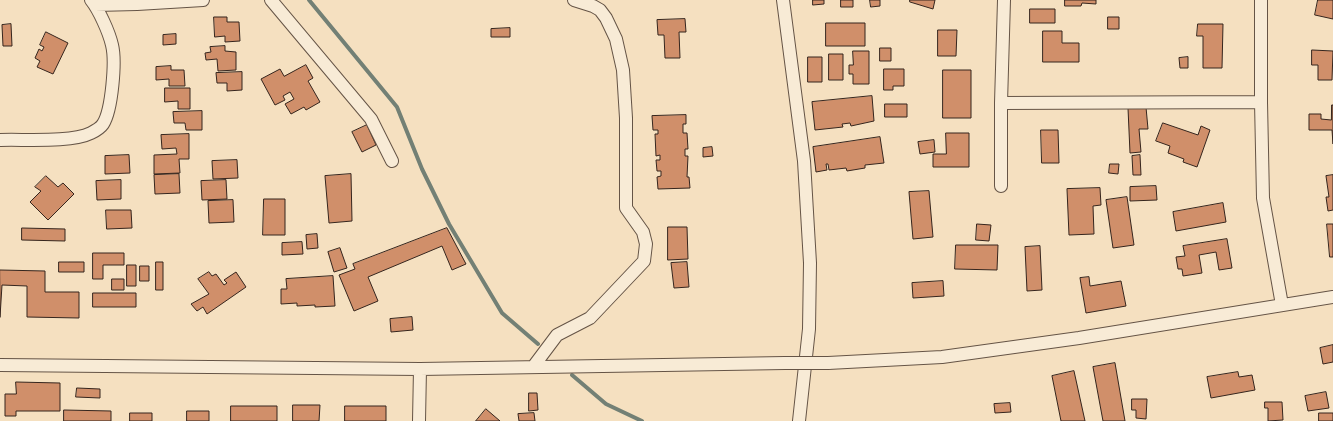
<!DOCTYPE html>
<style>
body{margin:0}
canvas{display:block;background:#f5e0c0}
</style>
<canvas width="1333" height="421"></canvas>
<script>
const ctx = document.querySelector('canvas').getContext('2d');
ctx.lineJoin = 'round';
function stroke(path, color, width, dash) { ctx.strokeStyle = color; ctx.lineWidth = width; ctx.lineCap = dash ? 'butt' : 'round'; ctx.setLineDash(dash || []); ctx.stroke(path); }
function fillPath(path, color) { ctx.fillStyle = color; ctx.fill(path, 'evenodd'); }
stroke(new Path2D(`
 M309,0L397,107L422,169L449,224L502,313L538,344
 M572,375L606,404L642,421`), '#738075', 4);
const building = new Path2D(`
 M813,0H824V4L813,5Z
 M841,0H853V7H841Z
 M870,0H880V6L871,7Z
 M910,0H935L933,9L910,2Z
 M1065,0H1096V4L1082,3L1081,6H1065Z
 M1318,0H1333V19L1315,15Z
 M1030,9H1055V23H1030Z
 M214,17H227V22H239L240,41L225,42V36L215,37Z
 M1108,17H1119V29H1108Z
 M685,19L686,32H679L680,58H665L664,35H658L657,20Z
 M826,23H865V46H826Z
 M11,24L12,46H3L2,25Z
 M1198,24H1223L1222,68H1203V36H1197Z
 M510,28V37H491V29Z
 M938,30H957L956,56H938Z
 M1043,31H1062V43H1079V62H1043Z
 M46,32L68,43L53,74L37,67L40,61L35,58L39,49L42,51L44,47L40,45Z
 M176,34V44L163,45V35Z
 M225,46V51L236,52V70L218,71L217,59L206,60L205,53L211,52L210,47Z
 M880,48H891V61H880Z
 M1312,50L1333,51L1332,80H1318V65H1312Z
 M853,51H869V84H853V74H849V65H853Z
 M829,54H843V80H829Z
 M808,57H822V82H808Z
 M1188,57V68H1180L1179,58Z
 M306,65L313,78L308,81L320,102L306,110L304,107L291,114L285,104L294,99L290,92L283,96L285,100L275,105L261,79L280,69L284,76Z
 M171,66V70H184L185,86H169V79L156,80V67Z
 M884,69H904V86H893V90H884Z
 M943,70H971V118H943Z
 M242,72V90L227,91V83H217L216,73Z
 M165,88H190V109H178V101L165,102Z
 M872,96L874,121L851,126L850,123L842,124L843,127L815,130L812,102Z
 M885,104H907V117H885Z
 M1332,105H1333V144L1332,130H1309V114H1321V119L1331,120Z
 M1146,107L1148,129H1139L1141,152L1130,153L1128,108Z
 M202,111V130H186L185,123H174L173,112Z
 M686,115V124H683V133H687L688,149H685V156H688L687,177H689L690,188L658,189L657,177L661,176V171H657L656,160H660V155L656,156L655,134H658V130H653L652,116Z
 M1163,123L1198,135L1201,126L1210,130L1197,167L1183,162L1184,159L1168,153L1170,146L1156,141Z
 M367,125L376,145L362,152L352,132Z
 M1041,130H1058L1059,163H1042Z
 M946,133H969V167H933V154H946Z
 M189,134V159H179L180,173L154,174V155L177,154L176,148L162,149L161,135Z
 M880,137L884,163L865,165V168L847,171L846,168L829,170L828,164H826L827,170L816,172L813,147Z
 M934,140L935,152L920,154L918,142Z
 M712,147L713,156L703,157V148Z
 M129,155L130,173L105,174V156Z
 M1140,155L1141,175H1133L1132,156Z
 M237,160L238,178L213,179L212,161Z
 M1110,164H1119L1118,174L1109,173Z
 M179,174L180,193L155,194L154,175Z
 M351,174L352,221L329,223L325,176Z
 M1333,175V210L1328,211L1326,197H1329L1326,176Z
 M46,176L58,187L63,183L74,194L48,220L30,202L41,191L35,187Z
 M121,180V199L97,200L96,181Z
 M226,180L227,199L202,200L201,181Z
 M1156,186L1157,200L1130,201V187Z
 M1100,188L1101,205L1093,206L1094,234L1069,235L1067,189Z
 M929,191L933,237L913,239L909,192Z
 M1127,197L1134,245L1113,248L1106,200Z
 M264,199H285V235H263Z
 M233,200L234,222L209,223L208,201Z
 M1223,203L1226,222L1176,231L1173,212Z
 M106,210H131L132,228L107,229Z
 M977,224L991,225L989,241L976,240Z
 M1327,224H1333V257H1330Z
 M668,227H687L688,259L668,260Z
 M22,228L65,229V241L22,240Z
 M447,228L466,264L452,270L442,246L368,277L378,301L354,311L339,275L355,269L353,264Z
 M317,234L318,248L307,249L306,235Z
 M1227,239L1232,268L1219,270L1216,252L1199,255L1202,273L1183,276L1182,269H1178L1176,257L1185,256L1183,246Z
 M302,242L303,254L282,255V243Z
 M956,245H998L997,270L955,269Z
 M1040,246L1042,290L1027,291L1025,247Z
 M340,248L347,268L334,272L328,252Z
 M93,253H124V265H103V279H93Z
 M59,262H84V272H59Z
 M156,262H163V290H156Z
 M687,262L689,287L674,288L671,263Z
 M127,265H136V286H127Z
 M140,266H149V281H140Z
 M0,270L45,271V292H79V318L27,317V286L2,285L0,317Z
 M209,272L212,276L216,274L224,285L227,283L224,280L236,272L246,287L207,314L203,307L197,311L191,304L209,294L198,279Z
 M333,276L335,306L315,307V305L297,306V303L281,304V289H287L286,279Z
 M1089,277L1090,286L1121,281L1126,306L1086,313L1080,278Z
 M112,279H124V290H112Z
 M943,281L944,296L913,298L912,283Z
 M93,293H136V307H93Z
 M412,317L413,330L391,332L390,319Z
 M1333,345V362L1323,364L1320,348Z
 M1115,363L1125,421H1103L1093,367Z
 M1074,371L1085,421H1061L1052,376Z
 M1238,372L1239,377L1252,375L1255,390L1211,398L1207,377Z
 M16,382L60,383V411H16V416H5V394H16Z
 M77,388L100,389V398L76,397Z
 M1326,392L1329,408L1308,411L1305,396Z
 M529,393H537L538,410L529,411Z
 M1132,399H1147L1146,419L1136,418V410H1132Z
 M1265,402H1282L1283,420L1268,421V408H1265Z
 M1010,403L1011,412L995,413L994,404Z
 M293,405H320L319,421H293Z
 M231,406H277V421H231Z
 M345,406H386V421H345Z
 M486,409L500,421H476Z
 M64,410L111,411V421H64Z
 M187,411H209V421H187Z
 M130,413H152V421H130Z
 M534,413L535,421H519L518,414Z
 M1319,413H1333V421H1319Z`);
fillPath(building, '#d08f6a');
stroke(building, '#35251d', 1);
const minor = new Path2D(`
 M271,0L371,119L392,161
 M783,0L804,161L810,263L809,329L799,421
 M1261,0V102L1263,198L1282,305
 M95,5L137,4L203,0
 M1001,103L1261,102
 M0,140C23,139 71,143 91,133C95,131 101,127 103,124C112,110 116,61 112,45C109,32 99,10 91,0
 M1001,186V103L1004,0
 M828,363L942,357L1079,338L1333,297
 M0,365L420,369L785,363
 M533,367L557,335L590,318L644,261L646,244L643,232L626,208V118L623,70L616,39L606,18L600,10L593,6L574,0
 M419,421L420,369`);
stroke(minor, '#655446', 14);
stroke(minor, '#f8ebd6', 12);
const minorBridge = new Path2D(`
 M785,363H828`);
stroke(minorBridge, '#655446', 14, []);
stroke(minorBridge, '#f8ebd6', 12);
</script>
